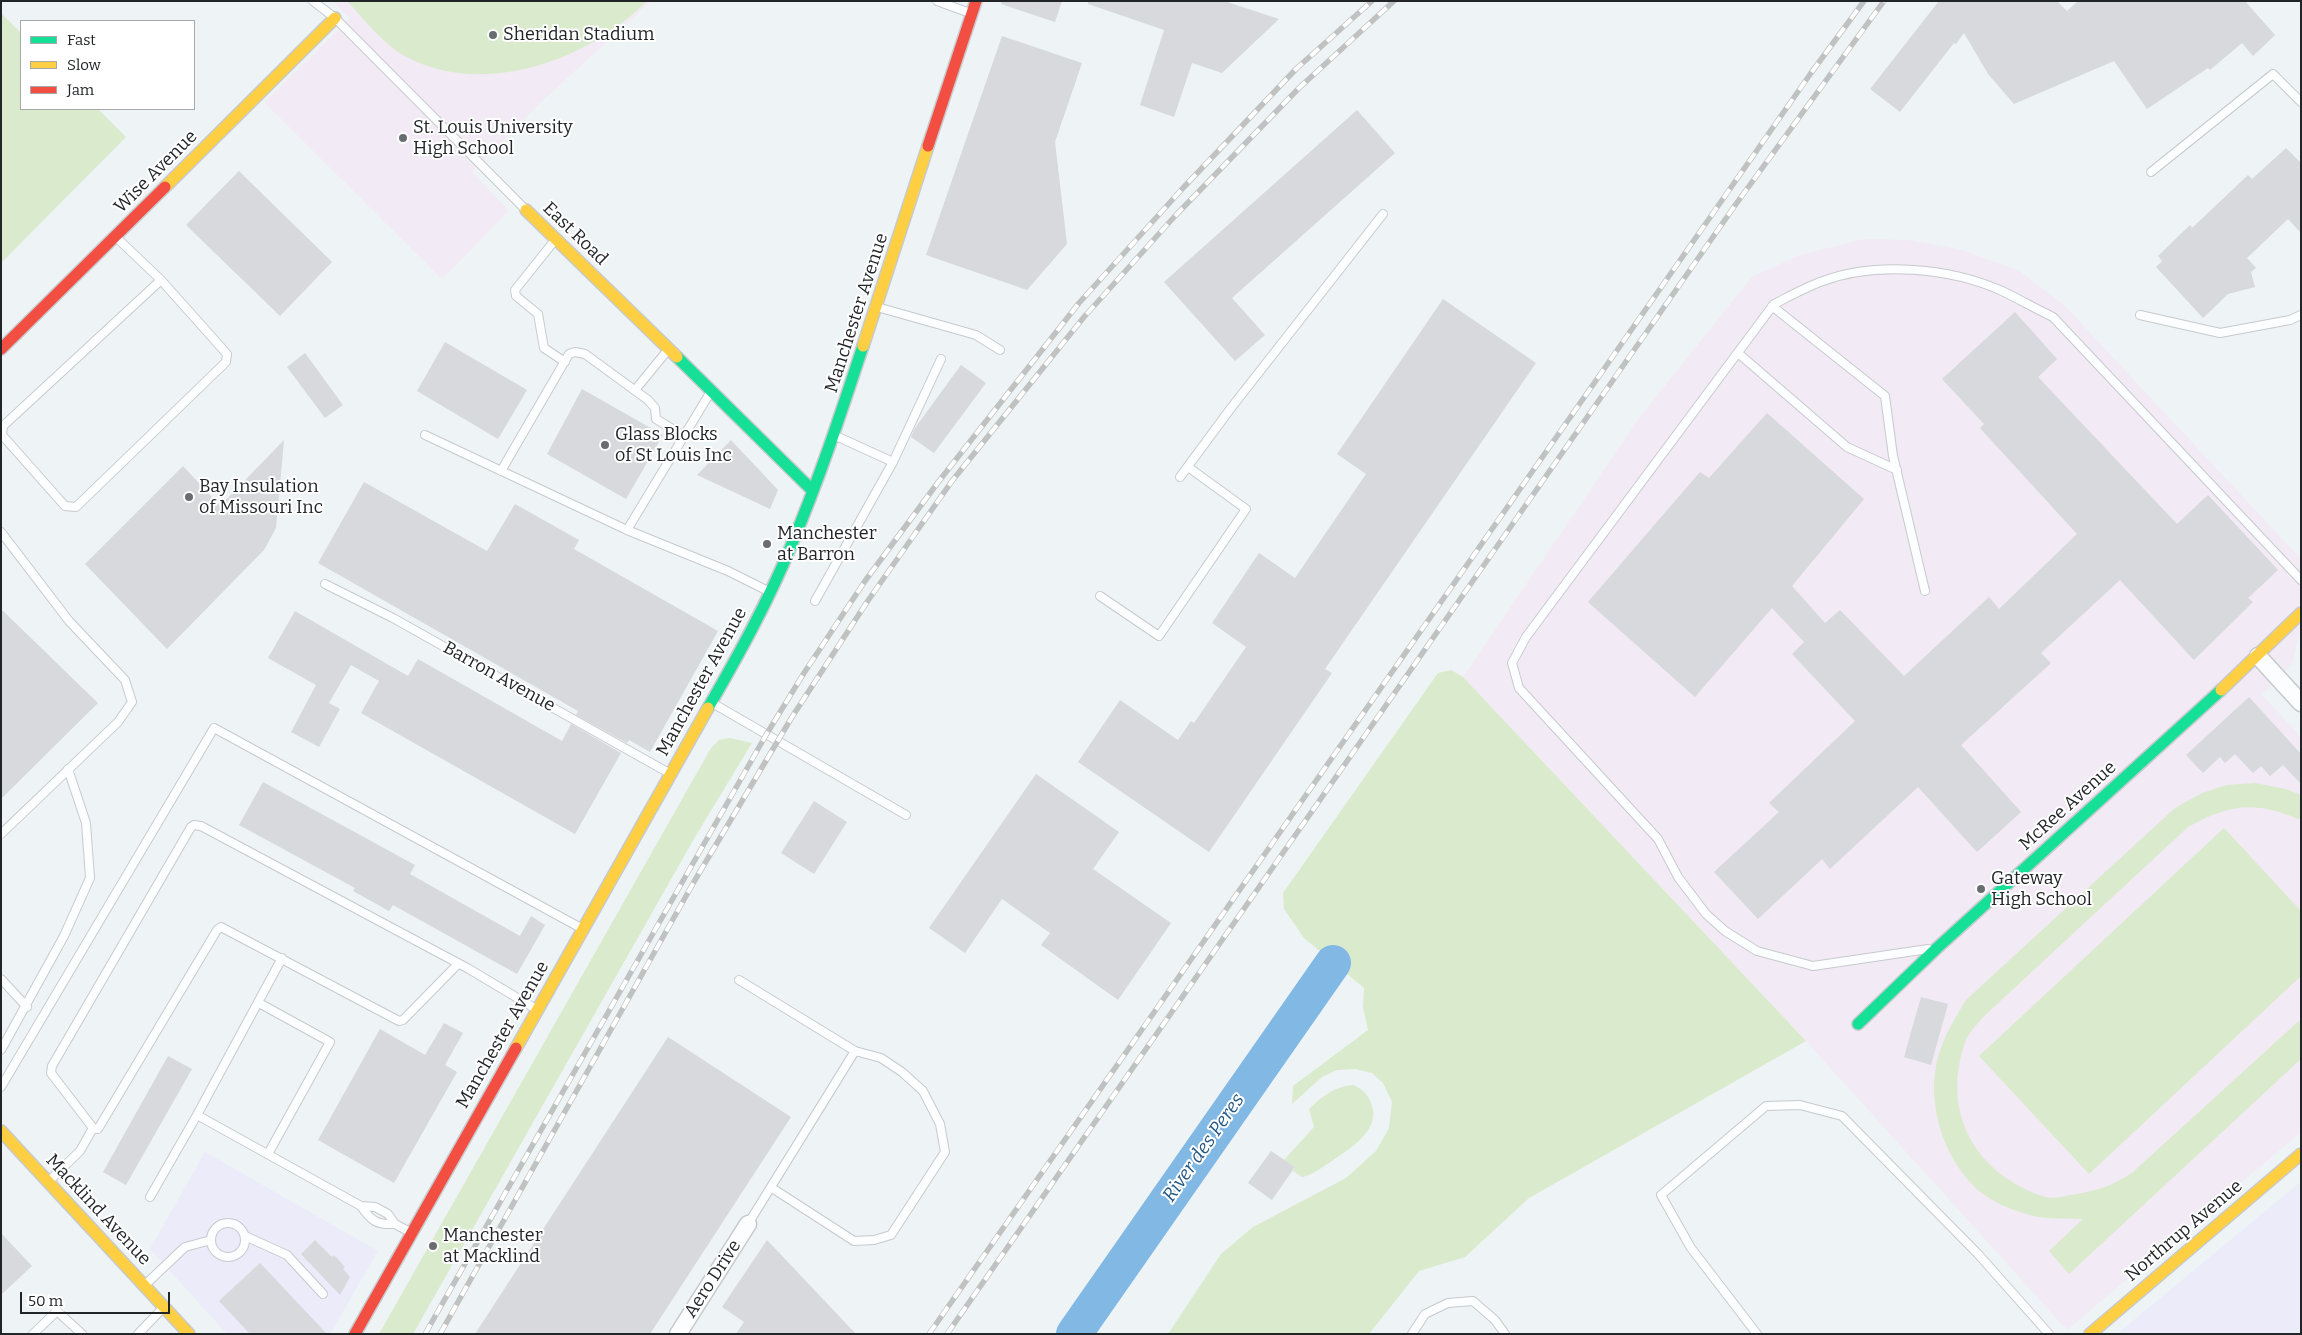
<!DOCTYPE html>
<style>
body{margin:0}
#map{position:relative;width:2302px;height:1335px;overflow:hidden;background:#eef3f6;font-family:Bitter,serif}
canvas{display:block}
.frame{position:absolute;inset:0;border:2px solid #222527;pointer-events:none}
.legend{position:absolute;left:20px;top:20px;width:175px;height:90px;box-sizing:border-box;background:#fff;border:1px solid #a7a8a9;margin:0;padding:6px 9px;list-style:none;font-size:15px;color:#222527}
.legend li{display:flex;align-items:center;gap:10px;height:25px}
.legend b{width:25px;border:1px solid #a7a8a9}
.scale{position:absolute;left:20px;top:1292px;width:150px;height:22px;box-sizing:border-box;border:2px solid #222527;border-top:0;padding-left:6px;font-size:15px;line-height:18px;white-space:nowrap;color:#222527;-webkit-text-stroke:4px #fff;paint-order:stroke}
</style>
<div id="map">
<canvas width="2302" height="1335"></canvas>
<div class="frame"></div>
<ul class="legend">
<li><b style="height:6px;background:#16e098"></b>Fast</li>
<li><b style="height:6px;background:#ffcf43"></b>Slow</li>
<li><b style="height:6px;background:#f24e42"></b>Jam</li>
</ul>
<div class="scale">50 m</div>
</div>
<script>
const ctx = document.querySelector('canvas').getContext('2d');
ctx.lineJoin = 'round';
function fillPath(path, color) { ctx.fillStyle = color; ctx.fill(path, 'evenodd'); }
function stroke(path, color, width, dash) { ctx.strokeStyle = color; ctx.lineWidth = width; ctx.lineCap = dash ? 'butt' : 'round'; ctx.setLineDash(dash || []); ctx.stroke(path); }
function write(font, color, halo, rows, align = 'center') {
  ctx.font = font + ' Bitter,serif'; ctx.lineWidth = 4; ctx.setLineDash([]); ctx.textBaseline = 'middle'; ctx.strokeStyle = halo; ctx.fillStyle = color; for (const [text, x, y, turn = 0] of rows) {
    ctx.save(); ctx.translate(x, y); ctx.rotate((+turn || 0) * Math.PI / 180); ctx.textAlign = isNaN(turn) ? turn : align; if (halo) ctx.strokeText(text, 0, 0); ctx.fillText(text, 0, 0); ctx.restore();
  }
}
fillPath(new Path2D(`
 M205,1152L378,1251L330,1334H227L150,1249Z
 M2298,1184H2301V1334H2117Z`), '#ebebf9');
fillPath(new Path2D(`
 M332,1H651L539,104L472,172L509,211L442,279L264,102L350,18Z
 M1864,239L1909,240L1958,249L2018,270L2064,305L2301,559V627L2292,664L2262,695L2301,737V1132L2067,1330L1806,1041L1463,677L1640,417L1752,277L1800,255Z`), '#f2eaf4');
fillPath(new Path2D(`
 M347,1H647C589,60 483,99 405,56C383,44 364,19 347,1Z
 M1,13L21,33V109H98L126,137L1,263Z
 M1451,670L1463,677L1806,1041L1529,1198L1465,1257L1419,1271L1369,1334H1168L1221,1254L1253,1227L1346,1178L1376,1151L1389,1128L1392,1102L1383,1083L1372,1073L1356,1069L1337,1070L1322,1077L1292,1104L1293,1086L1368,1030L1363,1007L1364,988L1304,938L1284,909L1283,893L1438,673Z
 M730,738L752,743L695,837L413,1334H379L711,748L719,740Z
 M2255,783L2286,789L2301,795V820C2256,801 2231,803 2188,827L1982,1018C1977,1025 1969,1032 1966,1040C1946,1092 1960,1146 2006,1178C2019,1187 2035,1195 2051,1198C2057,1198 2064,1196 2070,1195C2094,1192 2113,1186 2133,1172L2301,1019V1059L2069,1274L2049,1251L2083,1219C2063,1218 2043,1220 2023,1213C2009,1209 1990,1200 1979,1191C1945,1161 1928,1109 1936,1066C1940,1042 1954,1020 1966,1000L2175,808L2202,793L2227,785Z
 M2224,828L2301,911V976L2089,1174L1979,1056Z
 M1353,1085C1364,1090 1368,1094 1372,1106C1380,1131 1349,1149 1332,1161C1322,1167 1313,1175 1302,1177L1293,1171L1295,1167L1284,1160L1314,1127L1309,1109C1323,1096 1333,1087 1353,1085Z`), '#daeacc');
stroke(new Path2D(`
 M1074,1334L1333,963`), '#82b8e4', 36);
fillPath(new Path2D(`
 M1002,1H1062L1055,22L1001,4Z
 M1088,1H1224L1279,19L1222,73L1192,63L1174,117L1140,105L1164,30L1088,4Z
 M1939,1H2057L2067,11L2078,1H2245L2275,35L2253,56L2242,43L2210,70L2208,68L2147,109L2114,61L2014,104L1988,74L1964,33L1956,44L1954,43L1900,112L1870,89Z
 M1002,36L1082,63L1055,142L1067,244L1027,290L926,255Z
 M1357,110L1395,153L1232,298L1265,335L1235,361L1164,282Z
 M2286,148L2301,163V233L2288,219L2247,258L2256,268L2251,272L2255,287L2228,294L2203,318L2156,267L2162,261L2158,256L2190,225L2192,228L2248,175L2252,179Z
 M239,171L332,262L280,316L186,225Z
 M1443,299L1536,363L1325,669L1332,673L1209,852L1078,762L1120,700L1178,740L1191,721L1194,723L1246,647L1212,623L1259,553L1295,578L1366,474L1337,454Z
 M2015,312L2057,359L2038,377L2177,524L2208,495L2278,570L2248,598L2253,602L2194,660L2120,580L2041,653L2051,663L1961,745L2021,812L1977,852L1918,787L1830,869L1822,859L1758,919L1714,872L1779,812L1769,803L1855,721L1792,654L1804,642L1772,608L1695,697L1588,602L1700,472L1709,478L1767,413L1864,499L1792,586L1825,623L1840,610L1904,676L1989,597L1999,609L2077,534L1980,428L1984,424L1942,379Z
 M445,342L527,390L498,439L417,391Z
 M305,353L343,405L325,418L287,367Z
 M961,365L986,383L934,453L911,437L915,428Z
 M582,389L663,435L626,499L547,454Z
 M284,440L276,528L264,550L167,649L85,564L183,466L220,506Z
 M731,440L778,490L770,509L697,475Z
 M364,482L487,551L515,504L579,540L574,549L718,631L650,752L629,740L627,743L576,715L578,711L318,563Z
 M1,609L98,703L1,799Z
 M295,611L408,676L418,659L562,741L571,724L621,753L575,834L361,713L379,681L351,665L329,703L340,709L319,747L291,732L316,685L268,658Z
 M2249,697L2301,754V784L2283,765L2270,776L2261,766L2253,773L2235,754L2225,763L2220,757L2203,773L2186,755Z
 M1036,774L1119,832L1093,869L1171,923L1118,1000L1041,945L1050,933L1002,899L965,953L929,928Z
 M263,782L415,865L410,874L520,936L531,916L545,925L517,974L393,905L389,911L353,891L355,888L239,825Z
 M814,801L847,822L814,874L781,853Z
 M1921,997L1948,1004L1931,1065L1904,1057Z
 M444,1023L463,1033L445,1065L457,1072L394,1183L318,1140L380,1029L425,1055Z
 M668,1037L791,1117L650,1334H475Z
 M168,1056L192,1069L126,1185L103,1172Z
 M1271,1151L1295,1167L1272,1200L1248,1183Z
 M1,1233L32,1266L1,1295Z
 M315,1240L332,1257L334,1255L345,1267L343,1269L350,1277L340,1295L301,1254Z
 M767,1240L856,1334H736L744,1322L722,1307Z
 M260,1263L327,1334H250L219,1301Z`), '#d7d9dc');
const lane = new Path2D(`
 M313,1L335,18L524,208
 M937,1L970,13
 M2151,172L2273,74L2301,102
 M117,238L161,280L227,354L226,362L76,507L65,506L2,435L3,426L161,280
 M555,240L515,290L516,296L538,314L544,348L565,362
 M1772,306L1885,396L1893,456L1925,591
 M877,307L976,335L1000,350
 M2140,315L2220,333L2290,320L2301,315
 M1738,353L1847,447L1897,470
 M635,390L667,351
 M425,435L627,530L728,571L768,591
 M836,436L893,462L941,359
 M501,471L569,354L575,352L585,354L648,400L655,408L656,419L684,436
 M1180,477L1231,408L1383,214
 M627,530L710,393
 M1,532L69,621L125,680L132,702L118,722L1,834
 M325,584L393,618L669,773
 M1100,596L1159,636L1246,509L1188,467
 M815,601L893,462
 M714,704L906,815
 M1928,949L1813,966L1757,951L1725,931L1706,914L1678,877L1658,839L1519,688L1512,663L1526,637L1774,304C1790,296 1806,287 1823,281C1876,261 1951,268 2002,291C2019,299 2036,309 2053,317L2301,580
 M458,964L403,1020L399,1021L221,927L217,930L98,1129L93,1128L51,1073L52,1066L191,827L194,825L201,826L469,969L536,1009
 M1,979L27,1007
 M739,980L855,1051L748,1224
 M259,1003L330,1042L268,1154
 M1,1050L64,936L90,878L86,823L68,769
 M1,1087L214,728L581,928
 M197,1115L282,958
 M50,1180L80,1151L93,1128
 M772,1188L854,1241L874,1240L891,1235L945,1152L940,1124L923,1091L902,1072L881,1058L855,1051
 M150,1197L197,1115L361,1206
 M211 1240a17 17 0 1 1 34 0a17 17 0 1 1-34 0Z
 M395,1224C377,1225 371,1221 361,1206L375,1207L388,1214L395,1224L410,1232
 M245,1236L287,1255L323,1294
 M146,1284L185,1247L211,1240
 M33,1334L57,1311L82,1334
 M138,1334L163,1308
 M1412,1334L1425,1314L1448,1303L1473,1301L1495,1320L1505,1334
 M1757,1334L1691,1248L1661,1195L1766,1106L1800,1105L1842,1116L1978,1254L2049,1334`);
const street = new Path2D(`
 M2258,656L2301,703
 M678,1334L748,1224`);
const fast = new Path2D(`
 M677,357L813,491
 M708,708C738,656 768,602 791,546C819,480 841,413 863,346
 M1858,1024L1937,948L2221,690`);
const slow = new Path2D(`
 M165,187L335,18
 M526,210L677,357
 M863,346L928,146
 M2221,690L2301,613
 M516,1048L708,708
 M1,1131L189,1334
 M2090,1334L2301,1154`);
const jam = new Path2D(`
 M928,146L976,1
 M1,349L165,187
 M355,1334L516,1048`);
stroke(lane, '#c7cacd', 10);
stroke(street, '#c7cacd', 19);
stroke(fast, '#c7cacd', 14);
stroke(slow, '#c7cacd', 14);
stroke(jam, '#c7cacd', 14);
stroke(lane, '#fcfdfe', 8);
stroke(street, '#fcfdfe', 16);
stroke(fast, '#16e098', 11);
stroke(slow, '#ffcf43', 11);
stroke(jam, '#f24e42', 11);
const rail = new Path2D(`
 M425,1334L766,735L804,673L865,581L939,481L1079,303L1183,188L1296,69L1372,1
 M440,1334L695,880L792,717L867,602L952,481L1084,317L1175,216L1299,88L1394,1
 M929,1334L1811,73L1864,1
 M947,1334L1736,204L1884,1`);
stroke(rail, '#c0c2c2', 5.5);
stroke(rail, '#fff', 4, [11]);
for (const [x, y, r, color] of [
 [493,35,5,"#696d6f"],
 [403,138,5,"#696d6f"],
 [605,445,5,"#696d6f"],
 [189,497,5,"#696d6f"],
 [767,544,5,"#696d6f"],
 [1981,889,5,"#696d6f"],
 [433,1246,5,"#696d6f"]
]) { const dot = new Path2D(); dot.arc(x, y, r, 0, 2 * Math.PI); ctx.fillStyle = color; ctx.fill(dot); stroke(dot, '#fff', 2); }
write('18px', '#222527', '#fff', [
 ["Sheridan Stadium",503,35],
 ["St. Louis University",413,128],
 ["High School",413,149],
 ["Glass Blocks",615,435],
 ["of St Louis Inc",615,456],
 ["Bay Insulation",199,487],
 ["of Missouri Inc",199,508],
 ["Manchester",777,534],
 ["at Barron",777,555],
 ["Gateway",1991,879],
 ["High School",1991,900],
 ["Manchester",443,1236],
 ["at Macklind",443,1257]
], 'left');
write('18px', '#222527', '#fff', [
 ["Wise Avenue",156,172,-45],
 ["East Road",575,234,44],
 ["Manchester Avenue",857,313,-72],
 ["Barron Avenue",499,677,29],
 ["Manchester Avenue",702,682,-61],
 ["McRee Avenue",2068,806,-42],
 ["Manchester Avenue",503,1035,-60],
 ["Macklind Avenue",98,1210,47],
 ["Northrup Avenue",2184,1231,-40],
 ["Aero Drive",713,1279,-57]
]);
write('italic 19px', '#245883', '#fff', [
 ["River des Peres",1204,1148,-55]
]);
</script>
